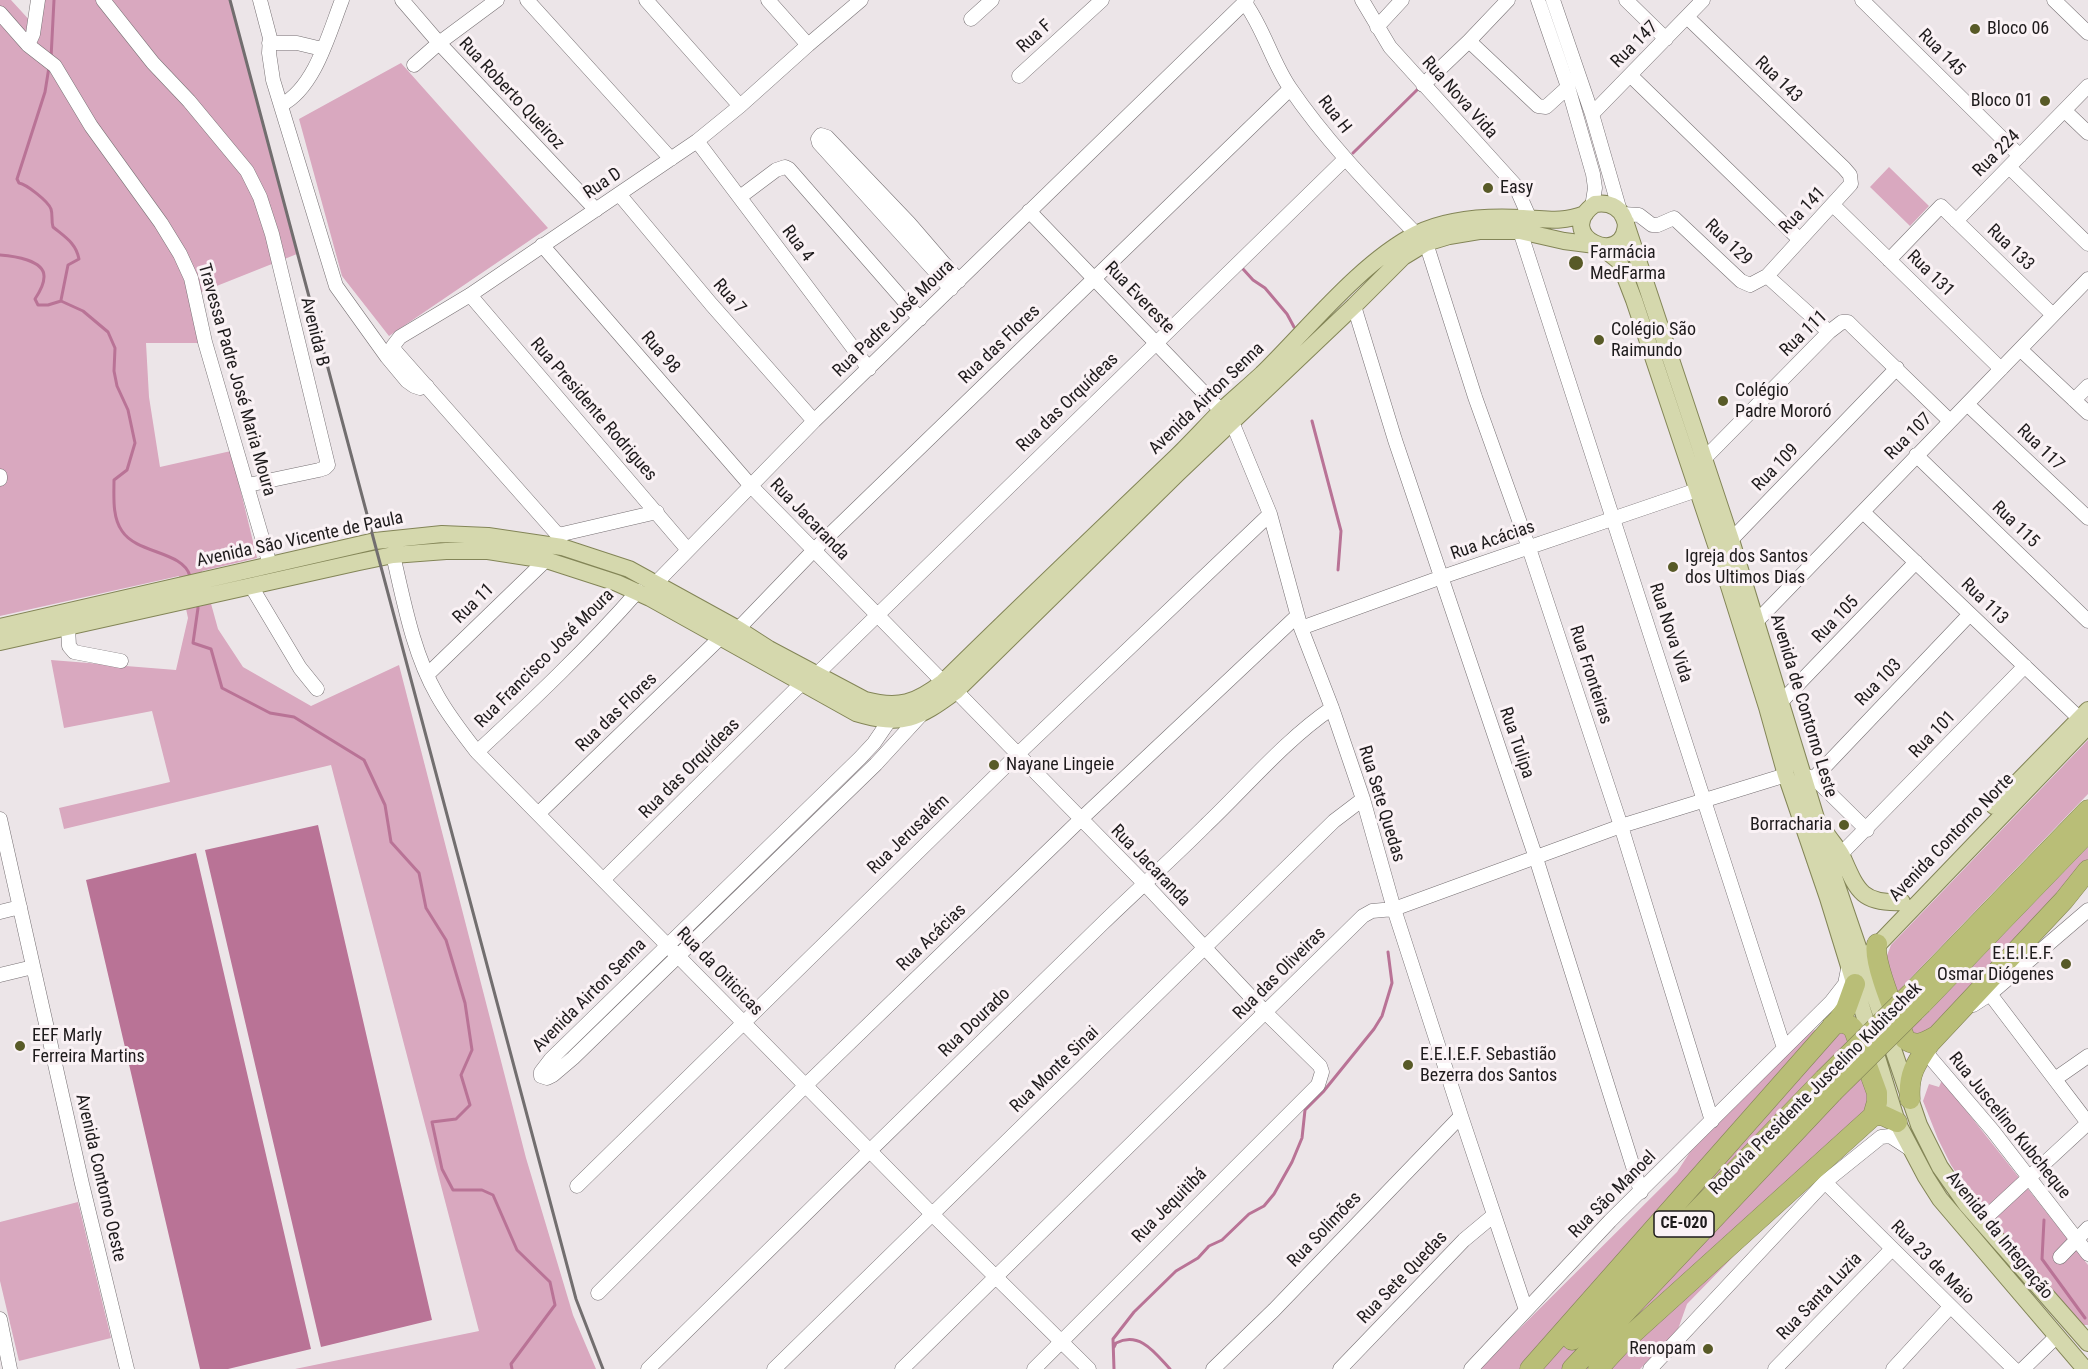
<!DOCTYPE html>
<meta charset="utf-8">
<style>
body{margin:0}
canvas{display:block;background:#ece5e8}
</style>
<canvas width="2088" height="1369"></canvas>
<script>
const ctx = document.querySelector('canvas').getContext('2d');
ctx.lineJoin = 'round';
function fillPath(path, color) { ctx.fillStyle = color; ctx.fill(path, 'evenodd'); }
function stroke(path, color, width, dash) { ctx.strokeStyle = color; ctx.lineWidth = width; ctx.lineCap = dash ? 'butt' : 'round'; ctx.setLineDash(dash || []); ctx.stroke(path); }
function write(font, color, halo, rows, align = 'center') {
  ctx.font = font + ' "Roboto Condensed",sans-serif'; ctx.lineWidth = 6; ctx.setLineDash([]); ctx.textBaseline = 'middle'; ctx.strokeStyle = halo; ctx.fillStyle = color; for (const [text, x, y, turn = 0] of rows) {
    ctx.save(); ctx.translate(x, y); ctx.rotate((+turn || 0) * Math.PI / 180); ctx.textAlign = isNaN(turn) ? turn : align; if (halo) ctx.strokeText(text, 0, 0); ctx.fillText(text, 0, 0); ctx.restore();
  }
}
fillPath(new Path2D(`
 M0,0H11L33,24L38,0H230L297,254L189,297L201,343H146L149,397L160,467L231,451L257,558L202,571L218,629L243,667L311,706L399,665L526,1158L573,1315L596,1369H295L479,1331L331,765L64,829L59,808L170,782L152,711L64,728L51,660L176,670L188,618L179,576L0,616Z
 M401,63L548,228L389,336L342,276L299,119Z
 M1889,167L1929,206L1910,226L1870,187Z
 M2088,740V794L1903,986L1922,1019L2088,847V862L1925,1036L1909,1035L1886,958L1891,945Z
 M1844,1023L1872,1102L1850,1137L1687,1304L1677,1332L1640,1369H1479L1677,1172L1690,1152L1795,1045L1814,1030Z
 M1942,1080L2088,1265V1325H2081L1974,1200L1951,1165L1938,1139L1923,1101L1929,1084L1939,1087Z
 M78,1202L111,1338L19,1361L0,1281V1222Z`), '#d9a8bf');
fillPath(new Path2D(`
 M318,825L432,1320L321,1347L205,850Z
 M196,853L311,1349L228,1369H200L86,880Z`), '#b97396');
stroke(new Path2D(`
 M51,58L54,0
 M49,67L45,92L17,179L19,183C26,184 48,201 51,209C53,215 51,221 53,227C65,237 76,243 79,259L68,265L61,300
 M1353,153L1419,88
 M0,255C13,256 45,260 44,277C44,285 39,293 35,299L38,305H48L61,301L83,311L108,332L115,348L114,371L117,386L128,410L135,443L127,470L114,480C114,496 112,517 122,531C137,554 183,551 190,576
 M1243,269L1253,280L1265,288L1287,314L1294,327
 M1312,421L1341,531L1338,570
 M197,603L198,608L193,643L211,649L222,688L270,713L294,717L364,760L385,805L391,842L419,873L426,908L446,940L465,1003L472,1050L461,1075L470,1105L456,1119L432,1122L442,1169L453,1190H482L493,1195L517,1250L550,1282L555,1305L511,1364L512,1369
 M2044,1220L2042,1259L2085,1318
 M1114,1347L1116,1343C1140,1331 1155,1353 1170,1369
 M1114,1369L1113,1339L1134,1312L1176,1271L1198,1258L1209,1246L1222,1240L1249,1214L1264,1206L1274,1194L1292,1162L1302,1138L1305,1110L1323,1092L1374,1029L1382,1016L1392,983L1388,952`), '#b97396', 3);
const minor = new Path2D(`
 M103,0L153,63L189,101L247,171L260,197L272,234L328,465L325,468L319,470L248,485
 M260,0L270,38L269,53L273,80L336,286L387,357L407,381L414,386L420,388L427,386
 M402,0L439,43L596,210
 M527,0L671,159
 M646,0L740,106
 M768,0L808,45
 M1362,0L1390,47L1515,185L1530,219
 M1538,0L1568,87L1593,174L1595,188L1592,207
 M1553,0L1592,114L1620,211
 M1626,0L1666,39
 M1862,0L2020,156
 M2054,0L2088,33
 M1245,3C1264,29 1272,62 1290,88C1326,141 1372,188 1416,234
 M0,13L28,45L55,66L91,126L161,223L180,254L191,278L205,342L270,565
 M971,19L992,0
 M1377,27L1402,0
 M1469,41L1538,106L1546,107L1568,87
 M269,43H297L322,49
 M28,45L33,34L38,0
 M414,65L439,43L497,0
 M1630,75L1800,240
 M1019,76L1102,0
 M1423,85L1469,41L1508,0
 M281,105C315,88 329,33 342,0
 M2065,111L2088,133
 M1592,114L1703,0
 M697,141L869,369
 M2009,167L2088,244
 M619,194L711,304L814,421
 M740,197L776,170L785,167L789,169L920,319
 M1833,205L2001,369
 M1029,211L1232,422L1270,514L1301,628L1332,708L1363,799L1394,909L1461,1116L1526,1310
 M1623,214L1639,215L1652,225H1658L1674,218L1741,281L1750,285L1767,276L1851,184L1850,175L1844,168L1687,17
 M1956,221L2088,86
 M1520,231L1784,1048
 M1426,243L1475,397L1529,548L1621,826L1712,1121
 M542,245L751,486L943,682
 M1889,260L1941,206L2053,315
 M1767,276L1829,332
 M951,289L819,143L818,139L821,135L827,137L909,223L959,281
 M470,295L688,550
 M1354,306L1395,440L1536,858L1641,1192
 M2021,350L2088,413
 M2074,400L2088,386
 M1967,404L2088,518
 M1916,455L2088,621
 M1704,459L1829,332L1842,322H1848L1854,328L1950,421
 M0,479V476
 M1863,512L2079,718
 M558,535L657,512
 M1731,540L1897,368
 M562,547L558,535L396,352L393,346L400,337L470,295L697,141L740,106L808,45L861,0
 M393,555C404,602 413,653 437,695C448,715 463,734 477,752L933,1215L1089,1369
 M656,583L814,421L1247,0
 M251,586L300,668L317,689
 M1757,621L2088,279
 M68,627L69,646L74,652L121,661
 M1301,628L1442,577L1697,490
 M738,629L814,550L1290,89
 M817,674L1345,159
 M427,675L546,560
 M956,691L1144,883L1266,1013L1320,1066L1322,1072L1318,1085L1034,1369
 M1781,702L1916,562
 M889,721L874,743L860,758L551,1059L541,1072V1076L547,1078L553,1075L573,1058L876,764L920,716
 M477,752C532,701 588,648 638,591
 M1806,776L1814,778L1867,830
 M1814,778L1970,614
 M539,813L720,638
 M0,819L82,1184L127,1369
 M1841,854L2025,666
 M604,879L801,684
 M0,912L20,907
 M0,975L33,967
 M1990,994L2088,1123
 M1973,1005L1990,994L2088,910
 M1927,1048L1929,1056L1993,1131L2088,1254
 M2055,1079L2088,1056
 M1825,1182L2014,1369
 M577,1186L1018,754L1270,514
 M1981,1222L2088,1123
 M2060,1257L2088,1228
 M598,1293L806,1085L1080,820L1297,616
 M0,1319L10,1369
 M648,1369C799,1220 950,1072 1102,924C1136,891 1172,859 1206,825C1247,786 1284,741 1332,708
 M774,1369L1334,821L1363,799
 M902,1369L1363,916L1372,911L1394,909L1621,826L1786,775
 M1213,1369L1274,1310L1461,1116
 M1340,1369L1464,1240L1494,1215
 M1471,1369L1610,1221L1831,1002L1845,984L1848,969
 M1650,1369L1825,1182L1881,1137L1890,1136L1910,1149
 M1775,1369L1892,1249
 M1893,1369L1950,1307
 M2023,1369L2057,1336`);
const major = new Path2D(`
 M1626,222C1626,271 1551,235 1595,204C1608,202 1619,206 1624,218L1731,540L1834,877L1919,1125L1940,1167L1966,1204L2088,1343
 M1601,247L1619,261L1634,300L1716,545L1767,707L1786,775L1828,898L1897,1122L1926,1177L1940,1199L2085,1369
 M0,627L375,541L442,534L488,536L562,547L629,569L738,629L769,649L865,700C899,709 916,703 943,682C1018,608 1095,535 1171,462C1189,445 1205,427 1222,410C1235,398 1249,386 1262,374C1308,329 1360,263 1416,234C1448,218 1488,216 1523,218C1549,219 1559,223 1585,214
 M0,642L359,562L393,555L446,551H488L546,560L617,583L650,598L856,713C903,727 918,719 956,691L1178,473L1354,306L1403,257L1426,243L1449,236L1479,231H1520L1564,241L1595,245
 M1994,806L2088,710
 M1826,833C1831,841 1838,848 1842,856C1857,890 1861,904 1902,902
 M1870,953L2088,726`);
const highway = new Path2D(`
 M1877,944C1872,961 1898,1020 1905,1039C1916,1048 1925,1042 1936,1036
 M1913,991L2088,810
 M1922,1004L2088,832
 M1910,1099C1908,1074 1916,1063 1930,1043L2064,900L2088,870
 M1873,1116L1882,1115L1897,1122
 M1572,1340L1824,1079
 M1530,1369L1839,1019L1846,1009L1855,984
 M1572,1369L1833,1092
 M1598,1369L1621,1344L1873,1116L1877,1102V1093L1854,1030C1848,1022 1840,1021 1832,1026`);
stroke(minor, '#777174', 15);
stroke(major, '#838557', 18);
stroke(highway, '#838557', 21);
stroke(minor, '#fff', 14);
stroke(major, '#d5d8ad', 16);
stroke(highway, '#b9be77', 20);
stroke(new Path2D(`
 M230,0L576,1299L603,1369`), '#726e6f', 3);
const highwayBridge = new Path2D(`
 M1824,1079L1913,991
 M1833,1092L1922,1004`);
stroke(highwayBridge, '#838557', 21, []);
stroke(highwayBridge, '#b9be77', 20);
for (const [x, y, r, color] of [
 [1975,29,6,"#585a27"],
 [2045,101,6,"#585a27"],
 [1488,188,6,"#585a27"],
 [1576,263,8,"#585a27"],
 [1599,340,6,"#585a27"],
 [1723,401,6,"#585a27"],
 [1673,567,6,"#585a27"],
 [994,765,6,"#585a27"],
 [1844,825,6,"#585a27"],
 [2066,964,6,"#585a27"],
 [20,1046,6,"#585a27"],
 [1408,1065,6,"#585a27"],
 [1708,1349,6,"#585a27"]
]) { const dot = new Path2D(); dot.arc(x, y, r, 0, 2 * Math.PI); ctx.fillStyle = color; ctx.fill(dot); stroke(dot, '#faf2f5', 2); }
for (const [x, y, w] of [
 [1684,1224,60]
]) { const box = new Path2D(); box.roundRect(x - w / 2, y - 13, w, 26, 4.5); ctx.fillStyle = '#faf2f5'; ctx.fill(box); stroke(box, '#1e1b1c', 1.5); }
write('bold 16px', '#1e1b1c', null, [
 ["CE-020",1684,1224]
]);
write('18px', '#1e1b1c', '#faf2f5', [
 ["Bloco 06",1987,29],
 ["Bloco 01",2033,101,"right"],
 ["Easy",1500,188],
 ["Farmácia",1590,253],
 ["MedFarma",1590,274],
 ["Colégio São",1611,330],
 ["Raimundo",1611,351],
 ["Colégio",1735,391],
 ["Padre Mororó",1735,412],
 ["Igreja dos Santos",1685,557],
 ["dos Ultimos Dias",1685,578],
 ["Nayane Lingeie",1006,765],
 ["Borracharia",1832,825,"right"],
 ["E.E.I.E.F.",2054,954,"right"],
 ["Osmar Diógenes",2054,975,"right"],
 ["EEF Marly",32,1036],
 ["Ferreira Martins",32,1057],
 ["E.E.I.E.F. Sebastião",1420,1055],
 ["Bezerra dos Santos",1420,1076],
 ["Renopam",1696,1349,"right"]
], 'left');
write('18px', '#1e1b1c', '#faf2f5', [
 ["Rua F",1035,37,-42],
 ["Rua 147",1635,45,-45],
 ["Rua 145",1941,53,45],
 ["Rua 143",1778,80,44],
 ["Rua Roberto Queiroz",511,94,47],
 ["Rua Nova Vida",1459,98,48],
 ["Rua H",1334,115,52],
 ["Rua 224",1997,154,-45],
 ["Rua D",603,184,-34],
 ["Rua 141",1803,211,-46],
 ["Rua 129",1728,243,44],
 ["Rua 4",797,244,53],
 ["Rua 133",2010,248,44],
 ["Rua 131",1930,274,44],
 ["Rua 7",729,297,49],
 ["Rua Evereste",1139,298,46],
 ["Rua Padre José Moura",894,319,-44],
 ["Avenida B",314,332,76],
 ["Rua 111",1804,334,-44],
 ["Rua das Flores",1000,345,-44],
 ["Rua 98",660,353,49],
 ["Travessa Padre José Maria Moura",236,380,74],
 ["Avenida Airton Senna",1207,399,-44],
 ["Rua das Orquídeas",1068,403,-44],
 ["Rua Presidente Rodrigues",593,410,49],
 ["Rua 107",1909,437,-45],
 ["Rua 117",2040,448,44],
 ["Rua 109",1776,468,-46],
 ["Rua Jacaranda",809,520,46],
 ["Rua 115",2015,525,44],
 ["Avenida São Vicente de Paula",300,540,-12],
 ["Rua Acácias",1493,541,-19],
 ["Rua 113",1984,602,44],
 ["Rua 11",474,604,-44],
 ["Rua 105",1836,620,-46],
 ["Rua Nova Vida",1670,633,72],
 ["Rua Francisco José Moura",545,659,-45],
 ["Rua Fronteiras",1590,675,72],
 ["Rua 103",1879,683,-46],
 ["Avenida de Contorno Leste",1803,706,73],
 ["Rua das Flores",617,713,-44],
 ["Rua 101",1933,735,-46],
 ["Rua Tulipa",1516,743,71],
 ["Rua das Orquídeas",690,769,-45],
 ["Rua Sete Quedas",1381,804,73],
 ["Rua Jerusalém",909,835,-44],
 ["Avenida Contorno Norte",1952,838,-46],
 ["Rua Jacaranda",1150,866,46],
 ["Rua Acácias",932,938,-44],
 ["Rua da Oiticicas",719,972,46],
 ["Rua das Oliveiras",1280,974,-45],
 ["Avenida Airton Senna",590,996,-45],
 ["Rua Dourado",975,1023,-44],
 ["Rua Monte Sinai",1055,1070,-44],
 ["Rodovia Presidente Juscelino Kubitschek",1816,1089,-45],
 ["Rua Juscelino Kubcheque",2009,1126,51],
 ["Avenida Contorno Oeste",100,1178,77],
 ["Rua São Manoel",1613,1195,-45],
 ["Rua Jequitibá",1170,1206,-45],
 ["Rua Solimões",1325,1230,-46],
 ["Avenida da Integração",1999,1236,51],
 ["Rua 23 de Maio",1932,1263,45],
 ["Rua Sete Quedas",1403,1278,-46],
 ["Rua Santa Luzia",1820,1297,-46]
]);
</script>
